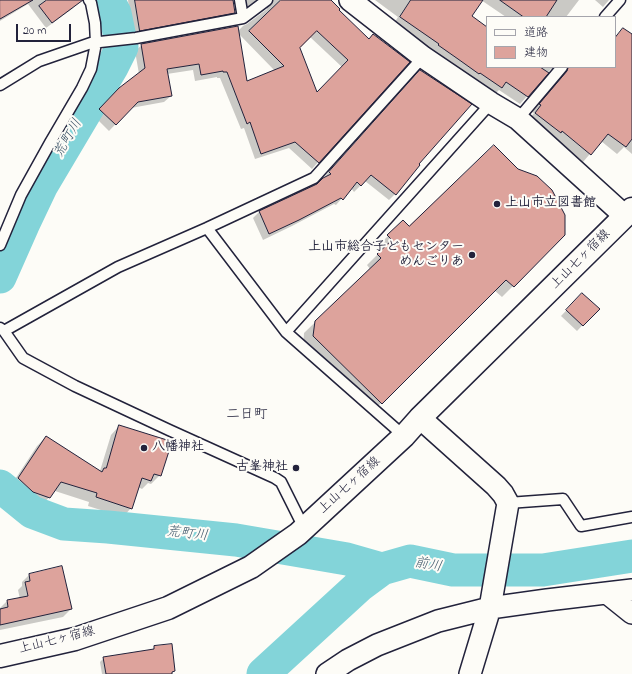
<!DOCTYPE html>
<meta charset="utf-8">
<style>
body{margin:0}
#map{position:relative;width:632px;height:674px;overflow:hidden;background:#fdfcf7;font-family:"Indie Flower","Klee One",sans-serif}
canvas{display:block}
.legend{position:absolute;left:486px;top:16px;width:130px;height:52px;box-sizing:border-box;background:#fdfcf7;border:1px solid #a5a5ac;margin:0;padding:5px 7px;list-style:none;font-size:12px;color:#22223b}
.legend li{display:flex;align-items:center;gap:8px;height:20px}
.legend b{width:20px;border:1px solid #a5a5ac}
.scale{position:absolute;left:16px;top:24px;width:55px;height:18px;box-sizing:border-box;border:2px solid #22223b;border-top:0;padding-left:5px;font-size:12px;line-height:14px;white-space:nowrap;color:#22223b;-webkit-text-stroke:3px #fdfcf7;paint-order:stroke}
</style>
<div id="map">
<canvas width="632" height="674"></canvas>
<ul class="legend">
<li><b style="height:5px;background:#fdfcf7"></b>道路</li>
<li><b style="height:11px;background:#dda39c"></b>建物</li>
</ul>
<div class="scale">20 m</div>
</div>
<script>
const ctx = document.querySelector('canvas').getContext('2d');
ctx.lineJoin = 'round';
function fillPath(path, color) { ctx.fillStyle = color; ctx.fill(path, 'evenodd'); }
function stroke(path, color, width, dash) { ctx.strokeStyle = color; ctx.lineWidth = width; ctx.lineCap = dash ? 'butt' : 'round'; ctx.setLineDash(dash || []); ctx.stroke(path); }
function write(font, color, halo, rows, align = 'center') {
  ctx.font = font + ' "Indie Flower","Klee One",sans-serif'; ctx.lineWidth = 4; ctx.setLineDash([]); ctx.textBaseline = 'middle'; ctx.strokeStyle = halo; ctx.fillStyle = color; for (const [text, x, y, turn = 0] of rows) {
    ctx.save(); ctx.translate(x, y); ctx.rotate((+turn || 0) * Math.PI / 180); ctx.textAlign = isNaN(turn) ? turn : align; if (halo) ctx.strokeText(text, 0, 0); ctx.fillText(text, 0, 0); ctx.restore();
  }
}
fillPath(new Path2D(`
 M0,0H75L77,3L72,9L46,28L28,4L0,21Z
 M128,0H234H232L234,12L228,19L133,37Z
 M235,0H258L241,12Z
 M262,0H330L338,10L369,40L318,162L312,169L289,148L255,159L244,128L241,129L220,78H217V77L195,81L193,70L167,74L171,96L164,102L131,108L109,131L94,116L113,96L139,74L135,51L142,45L238,31L243,26L247,24L267,9V6ZM238,33L275,71L247,82ZM310,37L342,67L317,94L298,48Z
 M375,0H579L566,17H506L481,0L471,16L487,28V67H615V37L623,29L632,36V154L624,147L617,154L601,141L583,162L554,138L528,121L534,113L532,112L560,80L561,73L558,69H551L520,104L499,90L494,95L393,25L398,17Z
 M595,0H609L603,7Z
 M414,77L418,164L395,194L389,200L365,181L354,192L351,188L336,205L334,204L292,226L263,240L253,218L259,212L317,185Z
 M403,221L409,227L564,235L502,297L494,290L370,414L303,348L304,333L370,269L367,265L381,251L377,247Z
 M582,294L598,309L577,331L561,316Z
 M119,426L160,475L151,484L148,483L142,489L138,487L131,508L123,517L88,506L89,502L55,491L41,506L24,500L10,487L37,446L46,437L100,471L111,435Z
 M29,575L71,609L63,617L0,630V608L7,601L20,599L18,590L22,586V582Z
 M155,647L174,671L171,674H102L100,662L104,658L151,651Z`), '#0003');
stroke(new Path2D(`
 M0,277L23,225L42,185L112,67L122,47L115,13L108,0
 M0,486L32,512L64,524L108,527L236,540L347,559L382,569
 M263,674L359,586L382,569L410,561L453,570H543L632,556`), '#83d4d9', 33);
const building = new Path2D(`
 M0,0H33L0,19Z
 M47,0H83L52,23L39,6Z
 M135,0H233L235,13L140,31Z
 M281,0H331L340,9L339,10L369,39L373,34L410,62L319,163L295,142L261,154L250,122L247,124L227,72H223V71L201,75L199,64L167,69L172,96L138,102L116,125L99,109L119,88L145,68L141,44L238,26L247,81L284,66L249,31ZM317,31L348,60L317,92L300,48Z
 M411,0H483L472,16L487,27V67H540L549,73L528,97L506,82L502,88L480,73L479,74L458,59L438,45L439,44L400,17Z
 M500,0H557L546,17H524Z
 M623,28L632,34V139L626,147L608,134L591,155L562,131L561,133L535,113L541,105L539,104L567,71L568,67H615V38Z
 M420,70L472,104L419,164L420,165L396,195L371,175L361,186L357,182L343,200L341,198L299,220L269,234L259,211L317,184L323,178L331,174L329,172Z
 M494,145L518,169L537,176L552,190L565,215V235L514,287L506,280L382,404L313,336L315,321L381,258L377,254L392,240L387,235L403,220L409,226Z
 M582,293L600,309L583,326L566,310Z
 M119,425L167,440L165,446L170,448L161,476L154,474L151,481L142,478L132,509L96,497L97,493L61,482L50,498L33,492L18,478L46,436L102,472L104,468H106Z
 M62,566L72,609L0,625V609L8,607L7,600L28,596L25,582L30,581L29,574Z
 M172,644L175,671L172,672V674H106L103,657L154,649V646Z`);
fillPath(building, '#dda39c');
stroke(building, '#22223b', 1);
const service = new Path2D(`
 M240,0L243,18
 M605,17L620,0
 M0,85L39,61L91,43L136,38L243,18L267,0
 M518,119L562,67
 M207,228L286,332L404,436
 M0,245L21,195L51,141L82,88L91,69L96,43L95,23L91,3L89,0
 M0,328L4,331L23,358L75,386L169,430L275,478L281,482L304,528
 M4,331L118,267L207,228L314,178L423,57
 M286,332L491,103
 M508,503L563,499L581,526L632,517`);
const minor = new Path2D(`
 M350,0L423,57L491,103L518,119L625,216
 M420,418L496,486L503,494L508,503L490,608L470,674
 M607,593L632,613
 M327,674L348,660L377,645L438,621L490,608L547,600L632,590`);
const primary = new Path2D(`
 M0,656L75,639L168,608L251,567L298,534L404,436L420,418L632,209`);
stroke(service, '#22223b', 13);
stroke(minor, '#22223b', 24);
stroke(primary, '#22223b', 25);
stroke(service, '#fdfcf7', 10);
stroke(minor, '#fdfcf7', 21);
stroke(primary, '#fdfcf7', 22);
for (const [x, y, r, color] of [
 [497,204,4,"#22223b"],
 [472,255,4,"#22223b"],
 [144,448,4,"#22223b"],
 [296,468,4,"#22223b"]
]) { const dot = new Path2D(); dot.arc(x, y, r, 0, 2 * Math.PI); ctx.fillStyle = color; ctx.fill(dot); stroke(dot, '#fdfcf7', 1.5); }
write('bold 13px', '#22223b', '#fdfcf7', [
 ["上山市立図書館",505,204],
 ["上山市総合子どもセンター",464,248,"right"],
 ["めんごりあ",464,263,"right"],
 ["八幡神社",152,448],
 ["古峯神社",288,468,"right"]
], 'left');
write('13px', '#22223b', '#fdfcf7', [
 ["上山七ヶ宿線",581,260,-45],
 ["上山七ヶ宿線",350,486,-42],
 ["上山七ヶ宿線",57,641,-14]
]);
write('italic 14px', '#3f576a', '#fdfcf7', [
 ["荒町川",69,139,-60],
 ["荒町川",187,535,6],
 ["前川",428,566,10]
]);
write('14px', '#22223b', '#fdfcf7', [
 ["二日町",247,416]
]);
</script>
